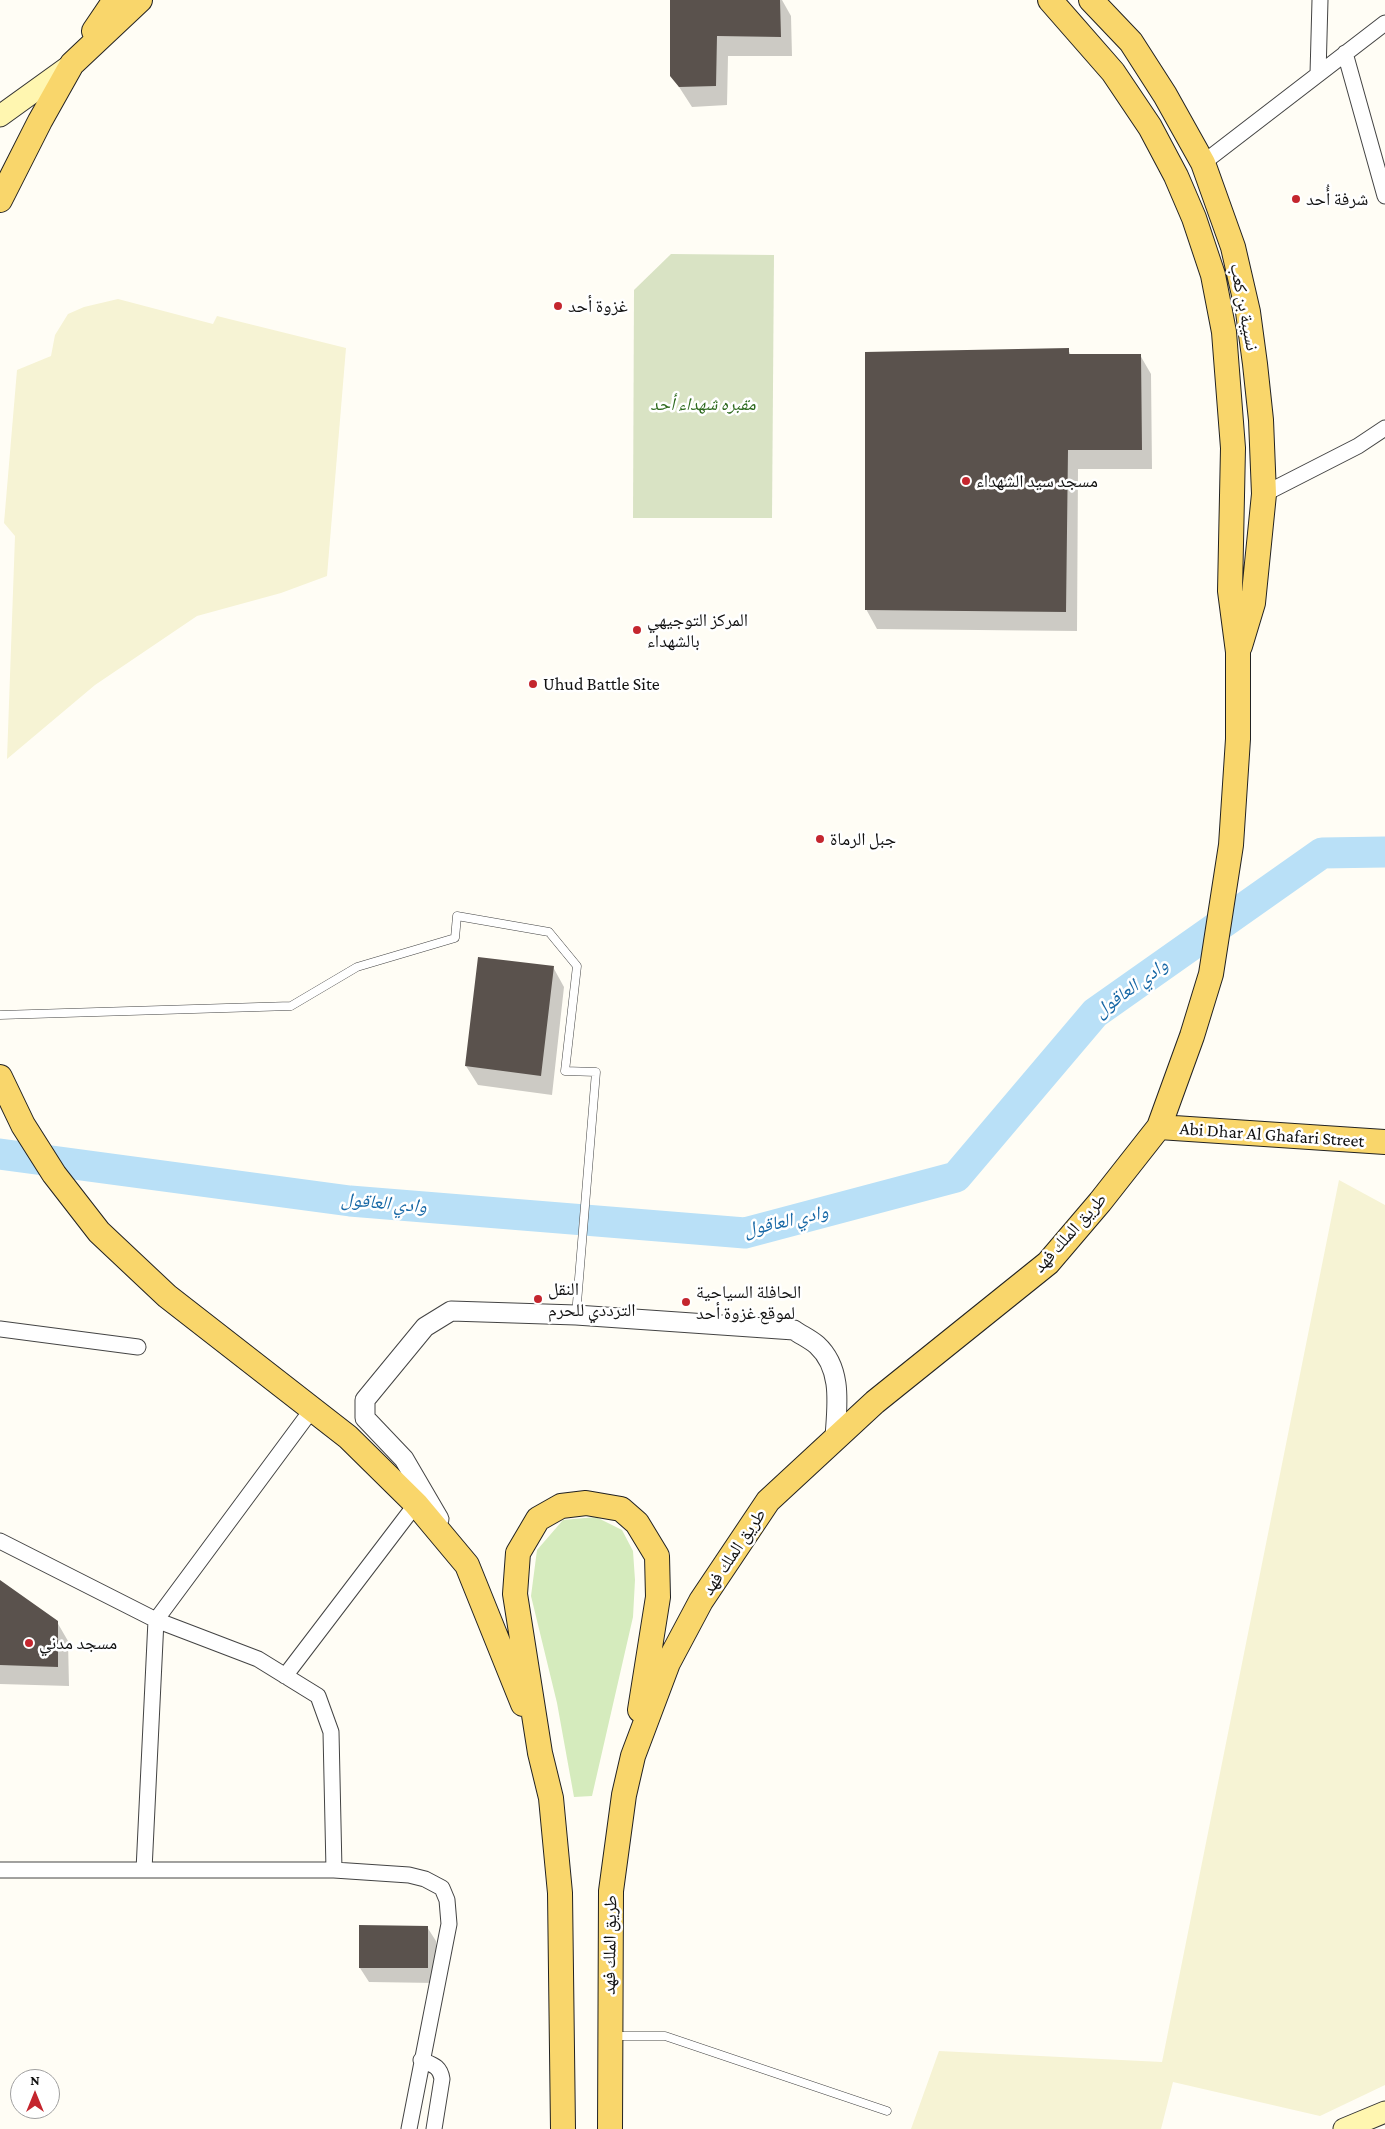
<!DOCTYPE html>
<meta charset="utf-8">
<style>
body{margin:0}
#map{position:relative;width:1385px;height:2129px;overflow:hidden;background:#fffdf5;font-family:"Crimson Pro",serif}
canvas{display:block}
.north{position:absolute;left:10px;top:2069px;width:50px;height:50px;box-sizing:border-box;background:#fff;border:1px solid #a0a0a0;border-radius:50%;rotate:0deg;font-size:14px;font-weight:700;line-height:20px;text-align:center;color:#111}
.north::after{content:'';display:block;margin:auto;width:18px;height:22px;background:#c4262e;clip-path:polygon(50% 0,100% 100%,50% 72%,0 100%)}
</style>
<div id="map">
<canvas width="1385" height="2129"></canvas>
<div class="north">N</div>
</div>
<script>
const ctx = document.querySelector('canvas').getContext('2d');
ctx.lineJoin = 'round';
function fillPath(path, color) { ctx.fillStyle = color; ctx.fill(path, 'evenodd'); }
function stroke(path, color, width, dash) { ctx.strokeStyle = color; ctx.lineWidth = width; ctx.lineCap = dash ? 'butt' : 'round'; ctx.setLineDash(dash || []); ctx.stroke(path); }
function write(font, color, halo, rows, align = 'center') {
  ctx.font = font + ' "Crimson Pro","Noto Naskh Arabic",serif'; ctx.lineWidth = 5; ctx.setLineDash([]); ctx.textBaseline = 'middle'; ctx.strokeStyle = halo; ctx.fillStyle = color; for (const [text, x, y, turn = 0] of rows) {
    ctx.save(); ctx.translate(x, y); ctx.rotate((+turn || 0) * Math.PI / 180); ctx.textAlign = isNaN(turn) ? turn : align; if (halo) ctx.strokeText(text, 0, 0); ctx.fillText(text, 0, 0); ctx.restore();
  }
}
fillPath(new Path2D(`
 M118,299L213,324L217,316L346,348L327,576L281,593L197,616L95,685L7,759L15,536L4,523L17,370L51,356L55,335L68,314L84,307Z
 M1339,1180L1385,1205V2085L1320,2116L1173,2082L1161,2129H911L939,2051L1162,2062Z`), '#f6f3d4');
fillPath(new Path2D(`
 M596,1517L622,1530L633,1551L635,1580L633,1617L592,1796L574,1797L557,1703L531,1596L537,1550L563,1520Z`), '#d5ebbd');
fillPath(new Path2D(`
 M671,254L774,255L772,518H633L634,290Z`), '#d9e3c4');
fillPath(new Path2D(`
 M671,0H782L791,16L792,56H728L727,105L692,107L672,76Z
 M1068,350L1071,355H1140L1151,374L1152,469H1078L1077,631L877,629L866,609Z
 M553,967L564,987L552,1095L478,1085L466,1066Z
 M0,1582L57,1622L68,1641L69,1686L0,1684Z
 M427,1927L436,1941V1983L369,1982L360,1968Z`), '#0003');
stroke(new Path2D(`
 M0,1154L350,1201L745,1233L956,1177L1095,1013L1322,853L1385,852`), '#b9e0f7', 31);
fillPath(new Path2D(`
 M670,0H780L781,37L717,36L716,86L679,87L670,76Z
 M1069,348V354H1141L1142,450H1068L1066,612L865,610V352Z
 M478,957L554,966L541,1076L465,1066Z
 M0,1580L58,1621V1667L0,1665Z
 M359,1925L428,1926V1968H359Z`), '#5a524d');
const service = new Path2D(`
 M0,1015L291,1006L357,967L455,938L457,916L549,932L577,966L565,1071L596,1072L576,1315
 M613,2036H665L887,2111`);
const minor = new Path2D(`
 M1345,53L1385,196
 M1318,74L1320,0
 M1203,163L1385,23
 M1264,494L1358,446L1385,428
 M0,1329L138,1347
 M0,1541L156,1620L258,1659L318,1696L331,1732L334,1870
 M285,1676L416,1504
 M0,1870H334L409,1875L425,1879L442,1888L447,1900L449,1924L409,2129
 M144,1870L156,1620L313,1408
 M421,2060C433,2065 440,2066 442,2079L434,2129`);
const tertiary = new Path2D(`
 M439,1519L404,1459L365,1418V1400L425,1327L451,1311L576,1315L794,1330C801,1335 810,1339 817,1345C843,1369 837,1406 835,1437`);
const secondary = new Path2D(`
 M0,116L72,64
 M1344,2129L1385,2112`);
const primary = new Path2D(`
 M1091,0L1131,42L1165,95L1203,163L1233,247L1248,312L1255,364L1261,420L1264,494L1253,603L1240,646
 M94,31L115,0
 M0,200L40,121L72,64L140,0
 M0,1077L23,1125L54,1174L99,1232L167,1296L348,1437L416,1504L467,1565L523,1704
 M1159,1127L1385,1142
 M563,2129L560,1893L551,1798L540,1753L515,1594L518,1553L538,1519L561,1506L586,1503L621,1509L637,1523L657,1556L658,1597L640,1710
 M610,2129L611,1891L624,1795L633,1756L668,1663L701,1601L768,1501L875,1402L1048,1263L1100,1202L1159,1127L1192,1036L1211,974L1231,845L1238,739V652L1230,591L1233,448L1224,332L1213,275L1194,218L1176,176L1150,127L1113,72L1050,0`);
stroke(service, '#444', 9);
stroke(minor, '#444', 17);
stroke(tertiary, '#444', 21);
stroke(secondary, '#333', 23);
stroke(primary, '#222', 26);
stroke(service, '#fff', 8);
stroke(minor, '#fff', 15);
stroke(tertiary, '#fff', 19);
stroke(secondary, '#fff6b0', 21);
stroke(primary, '#f9d66b', 24);
for (const [x, y, r, color] of [
 [1296,199,5,"#c4262e"],
 [558,306,5,"#c4262e"],
 [966,481,5,"#c4262e"],
 [637,630,5,"#c4262e"],
 [533,684,5,"#c4262e"],
 [820,839,5,"#c4262e"],
 [538,1299,5,"#c4262e"],
 [686,1302,5,"#c4262e"],
 [29,1643,5,"#c4262e"]
]) { const dot = new Path2D(); dot.arc(x, y, r, 0, 2 * Math.PI); ctx.fillStyle = color; ctx.fill(dot); stroke(dot, '#fff', 2); }
write('18px', '#111', '#fff', [
 ["شرفة أُحد",1306,199],
 ["غزوة أحد",568,306],
 ["مسجد سيد الشهداء",976,481],
 ["المركز التوجيهي",647,620],
 ["بالشهداء",647,641],
 ["Uhud Battle Site",543,684],
 ["جبل الرماة",830,839],
 ["النقل",548,1289],
 ["الترددي للحرم",548,1310],
 ["الحافلة السياحية",696,1292],
 ["لموقع غزوة أحد",696,1313],
 ["مسجد مدني",39,1643]
], 'left');
write('18px', '#111', '#fff', [
 ["نسيبة بن كعب",1244,307,79],
 ["Abi Dhar Al Ghafari Street",1272,1135,4],
 ["طريق الملك فهد",1070,1233,-48],
 ["طريق الملك فهد",734,1552,-56],
 ["طريق الملك فهد",610,1945,-89]
]);
write('italic 18px', '#2f6b1f', '#fff', [
 ["مقبره شهداء أحد",703,404]
]);
write('italic 19px', '#1768a6', '#fff', [
 ["وادي العاقول",1131,988,-36],
 ["وادي العاقول",384,1203,5],
 ["وادي العاقول",786,1221,-13]
]);
</script>
